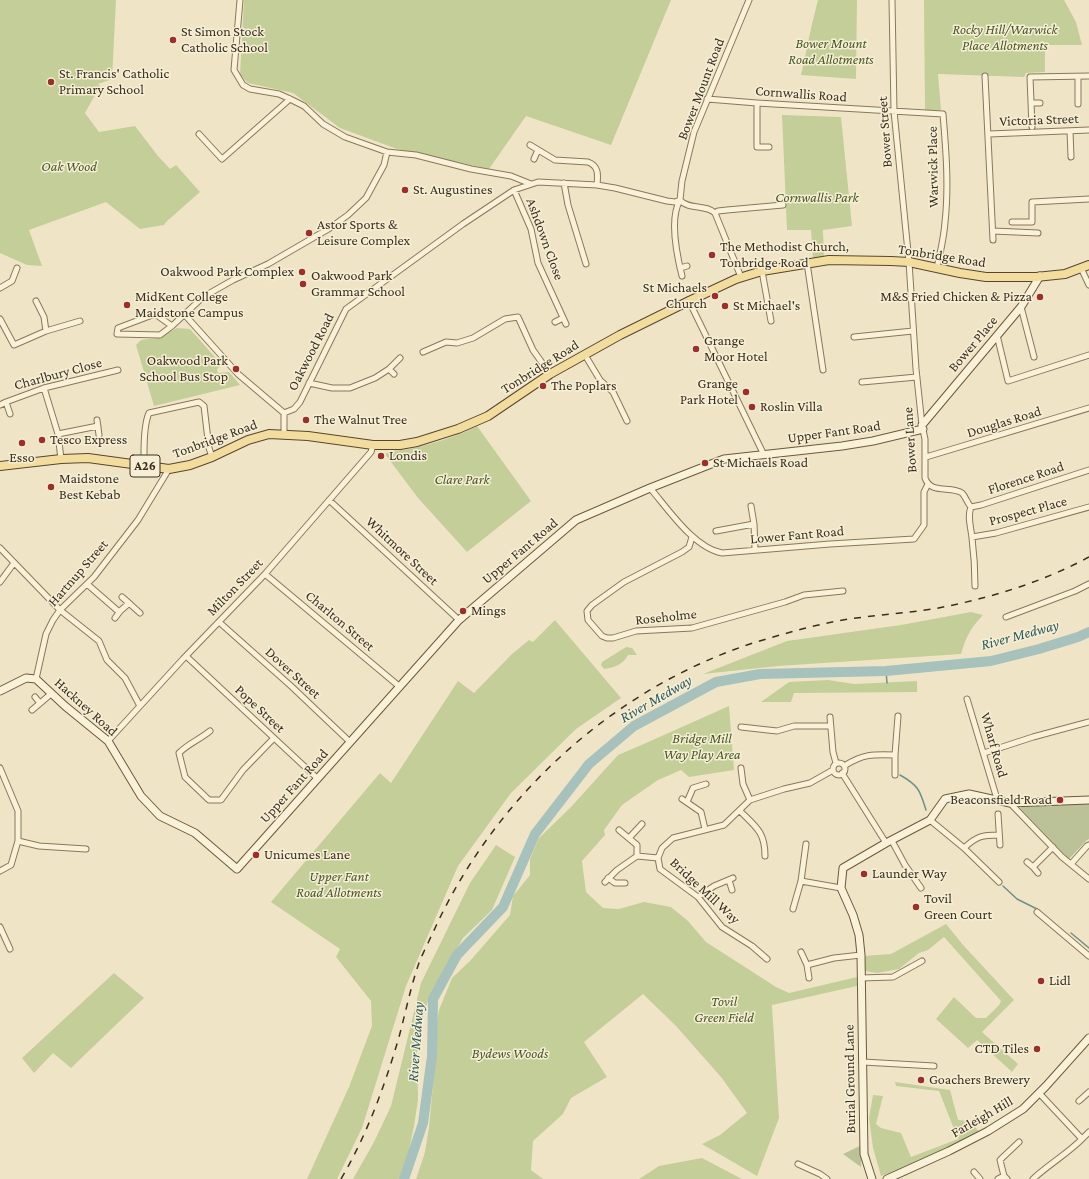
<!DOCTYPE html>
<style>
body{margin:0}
canvas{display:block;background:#efe5c6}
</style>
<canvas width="1089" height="1179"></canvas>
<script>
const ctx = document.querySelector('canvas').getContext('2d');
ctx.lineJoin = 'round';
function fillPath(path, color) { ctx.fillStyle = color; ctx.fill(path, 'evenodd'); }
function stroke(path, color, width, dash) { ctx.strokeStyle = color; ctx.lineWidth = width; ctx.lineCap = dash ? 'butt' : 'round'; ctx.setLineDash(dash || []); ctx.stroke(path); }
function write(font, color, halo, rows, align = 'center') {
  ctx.font = font + ' "Crimson Pro",serif'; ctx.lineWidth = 3; ctx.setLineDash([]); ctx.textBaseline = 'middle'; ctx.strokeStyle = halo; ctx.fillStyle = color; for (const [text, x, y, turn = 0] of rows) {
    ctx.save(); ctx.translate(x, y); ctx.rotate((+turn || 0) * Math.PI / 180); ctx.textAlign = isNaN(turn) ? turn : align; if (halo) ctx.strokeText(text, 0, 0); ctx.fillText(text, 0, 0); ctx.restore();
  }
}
fillPath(new Path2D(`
 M0,0H116L112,79L98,84L100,86L85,113L99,132L135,126L158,156L170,169L176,165L200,192L166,222L164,225L140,229L106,202L29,230L42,266L27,265L0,253Z
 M244,0H671L611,145L526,116L489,169L397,149L340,128L293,93L248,83L240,75Z
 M818,0H857L856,79L801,75L812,24Z
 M924,0H1064L1076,22L1082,45H1045V72L1026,73L1024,77L938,74L941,110L925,111Z
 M782,115L841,117L852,226L823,230L824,257L813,259L811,230H787Z
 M177,328L190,329L221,364V366L217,369L218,373L229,372L240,385L154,406L136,345L141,340L158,338Z
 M477,426L531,501L467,552L418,498L385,454C392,449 401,451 409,449C432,444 456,437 477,426Z
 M971,612L983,615C971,628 966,636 961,654L778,666L703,674L787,641L901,625Z
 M555,620L621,698L576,729L511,793L458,866L406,986L362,1128L337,1179H307L349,1087L372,1026L371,1001L336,957L340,949L271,902L380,773L391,783L458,681L474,693L512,654L529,640L533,642Z
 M626,647L632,648L637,655H628C622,665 616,667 604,669L601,665L602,662Z
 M828,680L854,684L917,681V692L794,693L791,702H761L789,682Z
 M729,706L734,770L689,777L681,770L658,780L622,805L604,830L605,835L582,861L586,892L603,908L619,909L644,902L671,907L688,921L706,942L776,987L789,993L857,977V986L772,1005L779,1118L757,1176L702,1144L720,1135L747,1113L721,1077L676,1026L643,994L584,1042L607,1077L571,1098L563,1114L533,1141L531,1170L543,1179H416L425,1152L429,1127L436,1054V1028L439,1010L452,978L470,961L510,915L513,896L530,875V859L539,838L571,807L618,755L646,743Z
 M496,845L515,857L492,910L463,938L428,1001L422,1020L417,1053L418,1100L414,1126L408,1155L399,1179H353L374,1142L391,1106L421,983L470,883Z
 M946,924L964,946L1014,1000L982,1032L1018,1064L1012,1072L977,1040L968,1048L936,1019L954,997L976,1018H986L999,1005L1001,1001L944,937L928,950L919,953L899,969L877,973L865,971L864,956L891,954Z
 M114,973L144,998L71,1068L53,1053L34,1073L22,1058Z
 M895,1082L950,1090L958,1120L971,1121L979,1132L978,1134L919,1163L881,1176L873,1148L869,1118L873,1095L883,1096L876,1124L881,1128L901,1133L911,1157L958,1139L939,1091L896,1086Z
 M702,1158L742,1179H639L659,1166Z`), '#c4ce99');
fillPath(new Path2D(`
 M1089,804V839L1087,840L1069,859L1020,808L1023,806Z
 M862,1145L861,1167L843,1154Z`), '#bbc298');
stroke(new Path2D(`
 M886,671L887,683
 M900,775C918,785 920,790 926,810
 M1003,886L1017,899L1037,909
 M1071,933L1089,948`), '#6e918b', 1.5);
stroke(new Path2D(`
 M404,1179L423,1123L432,1056L433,999L457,955L503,907L535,834L589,764L634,726L716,682L760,674L886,671L991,661L1039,649L1078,637L1089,632`), '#a7c2bc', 10);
const street = new Path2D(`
 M240,0L234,70L243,85L250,89L279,94L290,99L304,106L323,124L345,137L387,152L416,155L471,169L511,176L531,184
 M892,0L894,111L909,262L916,369L922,425L925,439V478C931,495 951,485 962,493C966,497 967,503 971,507
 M985,76L993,240
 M1078,77V104
 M707,99L757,103L943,114C946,150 949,186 945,222C944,238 940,253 937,268
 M757,103V147H769
 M1032,103H1040
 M1032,127L1030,77L1089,76
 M1070,131L1071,157
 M199,134L222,159L290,99
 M989,134L1089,130
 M530,145L555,160L588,162C599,166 598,175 597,185
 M534,159L538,150
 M564,183L568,205L586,264
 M514,190L531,229L538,263L566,324
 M680,200C669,219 677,256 682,276
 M715,213L718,211L727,210L783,205
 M1012,222H1032V202L1089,199
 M993,231L1038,233
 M807,263L823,370
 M680,268L687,266
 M1081,268L1089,285
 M762,271L771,321
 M741,277L715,213C706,204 688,210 680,200L682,181L694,132L749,0
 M0,288L12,281L17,268
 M36,301L44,317L46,331
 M689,301L764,455
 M1021,307L1034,357
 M184,314L238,374L284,413V434
 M0,319L14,345L46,331L80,321
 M555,322L563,318
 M172,326L155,314L118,328L117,334L160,335L172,326L203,297L233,280L268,264L330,228L348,215L366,198L384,165L387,152
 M997,335L1008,381L1089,355
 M854,337L913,331
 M423,352L446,342L457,343L473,338L505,319L518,317L533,350L550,374
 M585,355L600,380L613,392L627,421
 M389,369L394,374
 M862,382L917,377
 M309,383L332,388H350L375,378L389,369L400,358
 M44,388L58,434L61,459
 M6,402L10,414
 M0,405L6,402L44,388L118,370
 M284,413L294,409L300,402L346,309L463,224L514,190L538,182L597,185L615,188L667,201L675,202L680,200
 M97,420L99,435
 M58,434L98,426
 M144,454C144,442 144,424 149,413L199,402L204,406L209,448L212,457
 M926,457L1089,408
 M650,488C668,509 694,548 722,553L830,544L914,539L924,525V492L928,484
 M329,500L459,620
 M751,506L754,524L755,550
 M971,507L981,505L1089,470
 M971,507C967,517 971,527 972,538C974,554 975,570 975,586
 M716,531L754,524
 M692,537L689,547L682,552L624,582L592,605L587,611L588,620L602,636L607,638H613L636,631L692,628L785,602L804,595L843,591
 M972,537L996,533L1089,507
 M0,548L60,610L99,641L107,660L125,678L140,706
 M265,574L400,687
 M0,582L14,563
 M87,584L118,611H120L127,605L130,604L140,613
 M122,597L130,604
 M1006,617L1075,591L1089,584
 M115,618L121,610
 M219,622L291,686L350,742
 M186,656L318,779
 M36,679L46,634L53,620L60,610L94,577L138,520L169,469
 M35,697L40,703
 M967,699L997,799
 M32,710L52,693
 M830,717L833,752L836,763
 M741,727L777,731L794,726H830
 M210,731C199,740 189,743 179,753L185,777L209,800H221L243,770L274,738
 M108,741L183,659L265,574L371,452L373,445
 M984,753L1033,737L1089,722
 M833 769a6 6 0 1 1 12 0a6 6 0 1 1-12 0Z
 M844,766C863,754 873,754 895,755
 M0,768L18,811V841L11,865L0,871
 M741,768L743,784L750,800
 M842,773L886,843
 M895,775V755L898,716
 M682,799L701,812L705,829
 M687,802L693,788L706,784
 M1010,803L1062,857L1089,879
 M740,811C756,827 765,832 765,856
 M998,814L1000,845
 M930,820L964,848L999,882
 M619,830L637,845V856
 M629,838L642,824
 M18,841L39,846L86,849
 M892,841L905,865L921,888
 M964,848C977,836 982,835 999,835
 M1027,862L1033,867
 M1071,864L1087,846L1089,845
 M1038,873L1033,867L1053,847
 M608,878L615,883H625
 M729,880L732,890
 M801,881L841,888
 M605,882L617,870L637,856L658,858
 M698,897L714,886L733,878
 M793,909L801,881L806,844
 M1037,912L1089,956
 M0,927L10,949
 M801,952L807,965L809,978
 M767,959L752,946L722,927L698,897L660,869L658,858L662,848L673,838L724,825L750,800L784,789L810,783L833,770
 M807,965L834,958L861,955
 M861,978L893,977L922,961
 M863,1062L934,1066
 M1079,1101L1089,1092
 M1082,1139L1089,1132
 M798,1164L820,1174L827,1179
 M974,1172L980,1179
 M998,1179L1004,1176
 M1007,1179L1004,1176L1000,1160L1019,1142
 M1033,1179C1048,1165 1067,1154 1082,1139L1039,1093`);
const secondary = new Path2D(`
 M922,425L1021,307L1040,276
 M0,691L26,678L36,679L65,706L108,741L141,796L160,816L195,833L237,869L459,620L576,520L650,488L724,459L842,446L873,441L923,429
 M872,1179L864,1154L861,955L859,935L853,915L841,888L843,868L886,843L930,820L945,799L969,794L1010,803L1089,800
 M887,1179L949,1151L988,1131L1023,1109L1046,1086L1089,1038`);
const primary = new Path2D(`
 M0,466L61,459L88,458L169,469L190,465L212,457L248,440L269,434L308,436L373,445H400L417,442L458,429L488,416L550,374L620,335L689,301L736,279L762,271L829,260L891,261L909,262L960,273L986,277H1036L1065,274L1089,265`);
stroke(street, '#8b775b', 7);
stroke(secondary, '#6d583e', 9);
stroke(primary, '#59452f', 10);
stroke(street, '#f9f2d9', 5);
stroke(secondary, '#f9f2d9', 7);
stroke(primary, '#f2dd9e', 8);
stroke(new Path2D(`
 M341,1179C367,1135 385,1085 399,1037C406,1011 411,985 420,960C425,949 431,937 436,926C498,793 616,687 756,642C787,633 817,624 849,619C877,615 905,613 933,609C987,599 1041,583 1089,557`), '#3b2e1f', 1.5, [7, 7]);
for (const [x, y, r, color] of [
 [173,40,4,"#9b302a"],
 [51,82,4,"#9b302a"],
 [405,190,4,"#9b302a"],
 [309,233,4,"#9b302a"],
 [712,255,4,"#9b302a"],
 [302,272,4,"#9b302a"],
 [303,284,4,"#9b302a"],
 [715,296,4,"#9b302a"],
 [1040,297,4,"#9b302a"],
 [127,305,4,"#9b302a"],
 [725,306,4,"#9b302a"],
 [696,349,4,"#9b302a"],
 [236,369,4,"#9b302a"],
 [543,386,4,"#9b302a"],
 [746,392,4,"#9b302a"],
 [752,407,4,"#9b302a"],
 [306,420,4,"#9b302a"],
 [42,440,4,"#9b302a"],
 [22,443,4,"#9b302a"],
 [381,456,4,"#9b302a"],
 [705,463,4,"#9b302a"],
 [51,487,4,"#9b302a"],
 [463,611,4,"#9b302a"],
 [1060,800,4,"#9b302a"],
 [256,855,4,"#9b302a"],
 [864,874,4,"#9b302a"],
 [916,907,4,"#9b302a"],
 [1041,981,4,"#9b302a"],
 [1037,1049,4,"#9b302a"],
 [921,1080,4,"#9b302a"]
]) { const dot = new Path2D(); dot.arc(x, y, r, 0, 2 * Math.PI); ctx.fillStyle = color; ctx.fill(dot); stroke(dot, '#f6efd6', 1.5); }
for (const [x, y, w] of [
 [145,466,30]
]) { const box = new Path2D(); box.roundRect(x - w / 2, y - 11, w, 22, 3); ctx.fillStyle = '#f6efd6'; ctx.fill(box); stroke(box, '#3b2e1f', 1); }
write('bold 13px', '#3b2e1f', null, [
 ["A26",145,466]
]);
write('italic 14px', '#485725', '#f6efd6', [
 ["Rocky Hill/Warwick",1005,30],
 ["Place Allotments",1005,46],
 ["Bower Mount",831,44],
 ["Road Allotments",831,60],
 ["Oak Wood",69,167],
 ["Cornwallis Park",817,198],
 ["Clare Park",462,480],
 ["Bridge Mill",702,739],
 ["Way Play Area",702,755],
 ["Upper Fant",339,877],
 ["Road Allotments",339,893],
 ["Tovil",724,1002],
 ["Green Field",724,1018],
 ["Bydews Woods",510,1054]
]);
write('14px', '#3b2e1f', '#f6efd6', [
 ["St Simon Stock",181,32],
 ["Catholic School",181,48],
 ["St. Francis' Catholic",59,74],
 ["Primary School",59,90],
 ["St. Augustines",413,190],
 ["Astor Sports &",317,225],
 ["Leisure Complex",317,241],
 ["The Methodist Church,",720,247],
 ["Tonbridge Road",720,263],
 ["Oakwood Park Complex",294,272,"right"],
 ["Oakwood Park",311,276],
 ["Grammar School",311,292],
 ["St Michaels",707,288,"right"],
 ["Church",707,304,"right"],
 ["MidKent College",135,297],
 ["Maidstone Campus",135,313],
 ["M&S Fried Chicken & Pizza",1032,297,"right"],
 ["St Michael's",733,306],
 ["Grange",704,341],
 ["Moor Hotel",704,357],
 ["Oakwood Park",228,361,"right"],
 ["School Bus Stop",228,377,"right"],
 ["Grange",738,384,"right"],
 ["Park Hotel",738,400,"right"],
 ["The Poplars",551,386],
 ["Roslin Villa",760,407],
 ["The Walnut Tree",314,420],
 ["Tesco Express",50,440],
 ["Londis",389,456],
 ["Esso",22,458,"center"],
 ["St Michaels Road",713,463],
 ["Maidstone",59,479],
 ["Best Kebab",59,495],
 ["Mings",471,611],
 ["Beaconsfield Road",1052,800,"right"],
 ["Unicumes Lane",264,855],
 ["Launder Way",872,874],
 ["Tovil",924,899],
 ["Green Court",924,915],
 ["Lidl",1049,981],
 ["CTD Tiles",1029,1049,"right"],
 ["Goachers Brewery",929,1080]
], 'left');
write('14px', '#3b2e1f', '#f6efd6', [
 ["Bower Mount Road",701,89,-69],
 ["Cornwallis Road",801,94,4],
 ["Victoria Street",1039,120,-2],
 ["Bower Street",885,132,-94],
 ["Warwick Place",933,167,-91],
 ["Ashdown Close",545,239,70],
 ["Tonbridge Road",942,256,9],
 ["Bower Place",973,344,-50],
 ["Oakwood Road",311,352,-63],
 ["Tonbridge Road",540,367,-32],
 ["Charlbury Close",58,374,-15],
 ["Douglas Road",1004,422,-17],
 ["Upper Fant Road",834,432,-8],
 ["Tonbridge Road",215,439,-20],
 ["Bower Lane",910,440,-94],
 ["Florence Road",1026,478,-18],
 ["Prospect Place",1028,511,-15],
 ["Lower Fant Road",797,535,-5],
 ["Whitmore Street",402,551,43],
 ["Upper Fant Road",520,551,-40],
 ["Hartnup Street",78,573,-49],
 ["Milton Street",235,587,-46],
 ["Roseholme",666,617,-6],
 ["Charlton Street",340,621,40],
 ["Dover Street",293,673,42],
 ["Hackney Road",86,707,42],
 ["Pope Street",260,709,43],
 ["Wharf Road",994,745,74],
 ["Upper Fant Road",294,786,-48],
 ["Bridge Mill Way",705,891,43],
 ["Burial Ground Lane",850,1079,-91],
 ["Farleigh Hill",982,1117,-30]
]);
write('italic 15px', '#2e5a5a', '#f6efd6', [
 ["River Medway",1020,635,-15],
 ["River Medway",656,699,-30],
 ["River Medway",416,1042,-86]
]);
</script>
